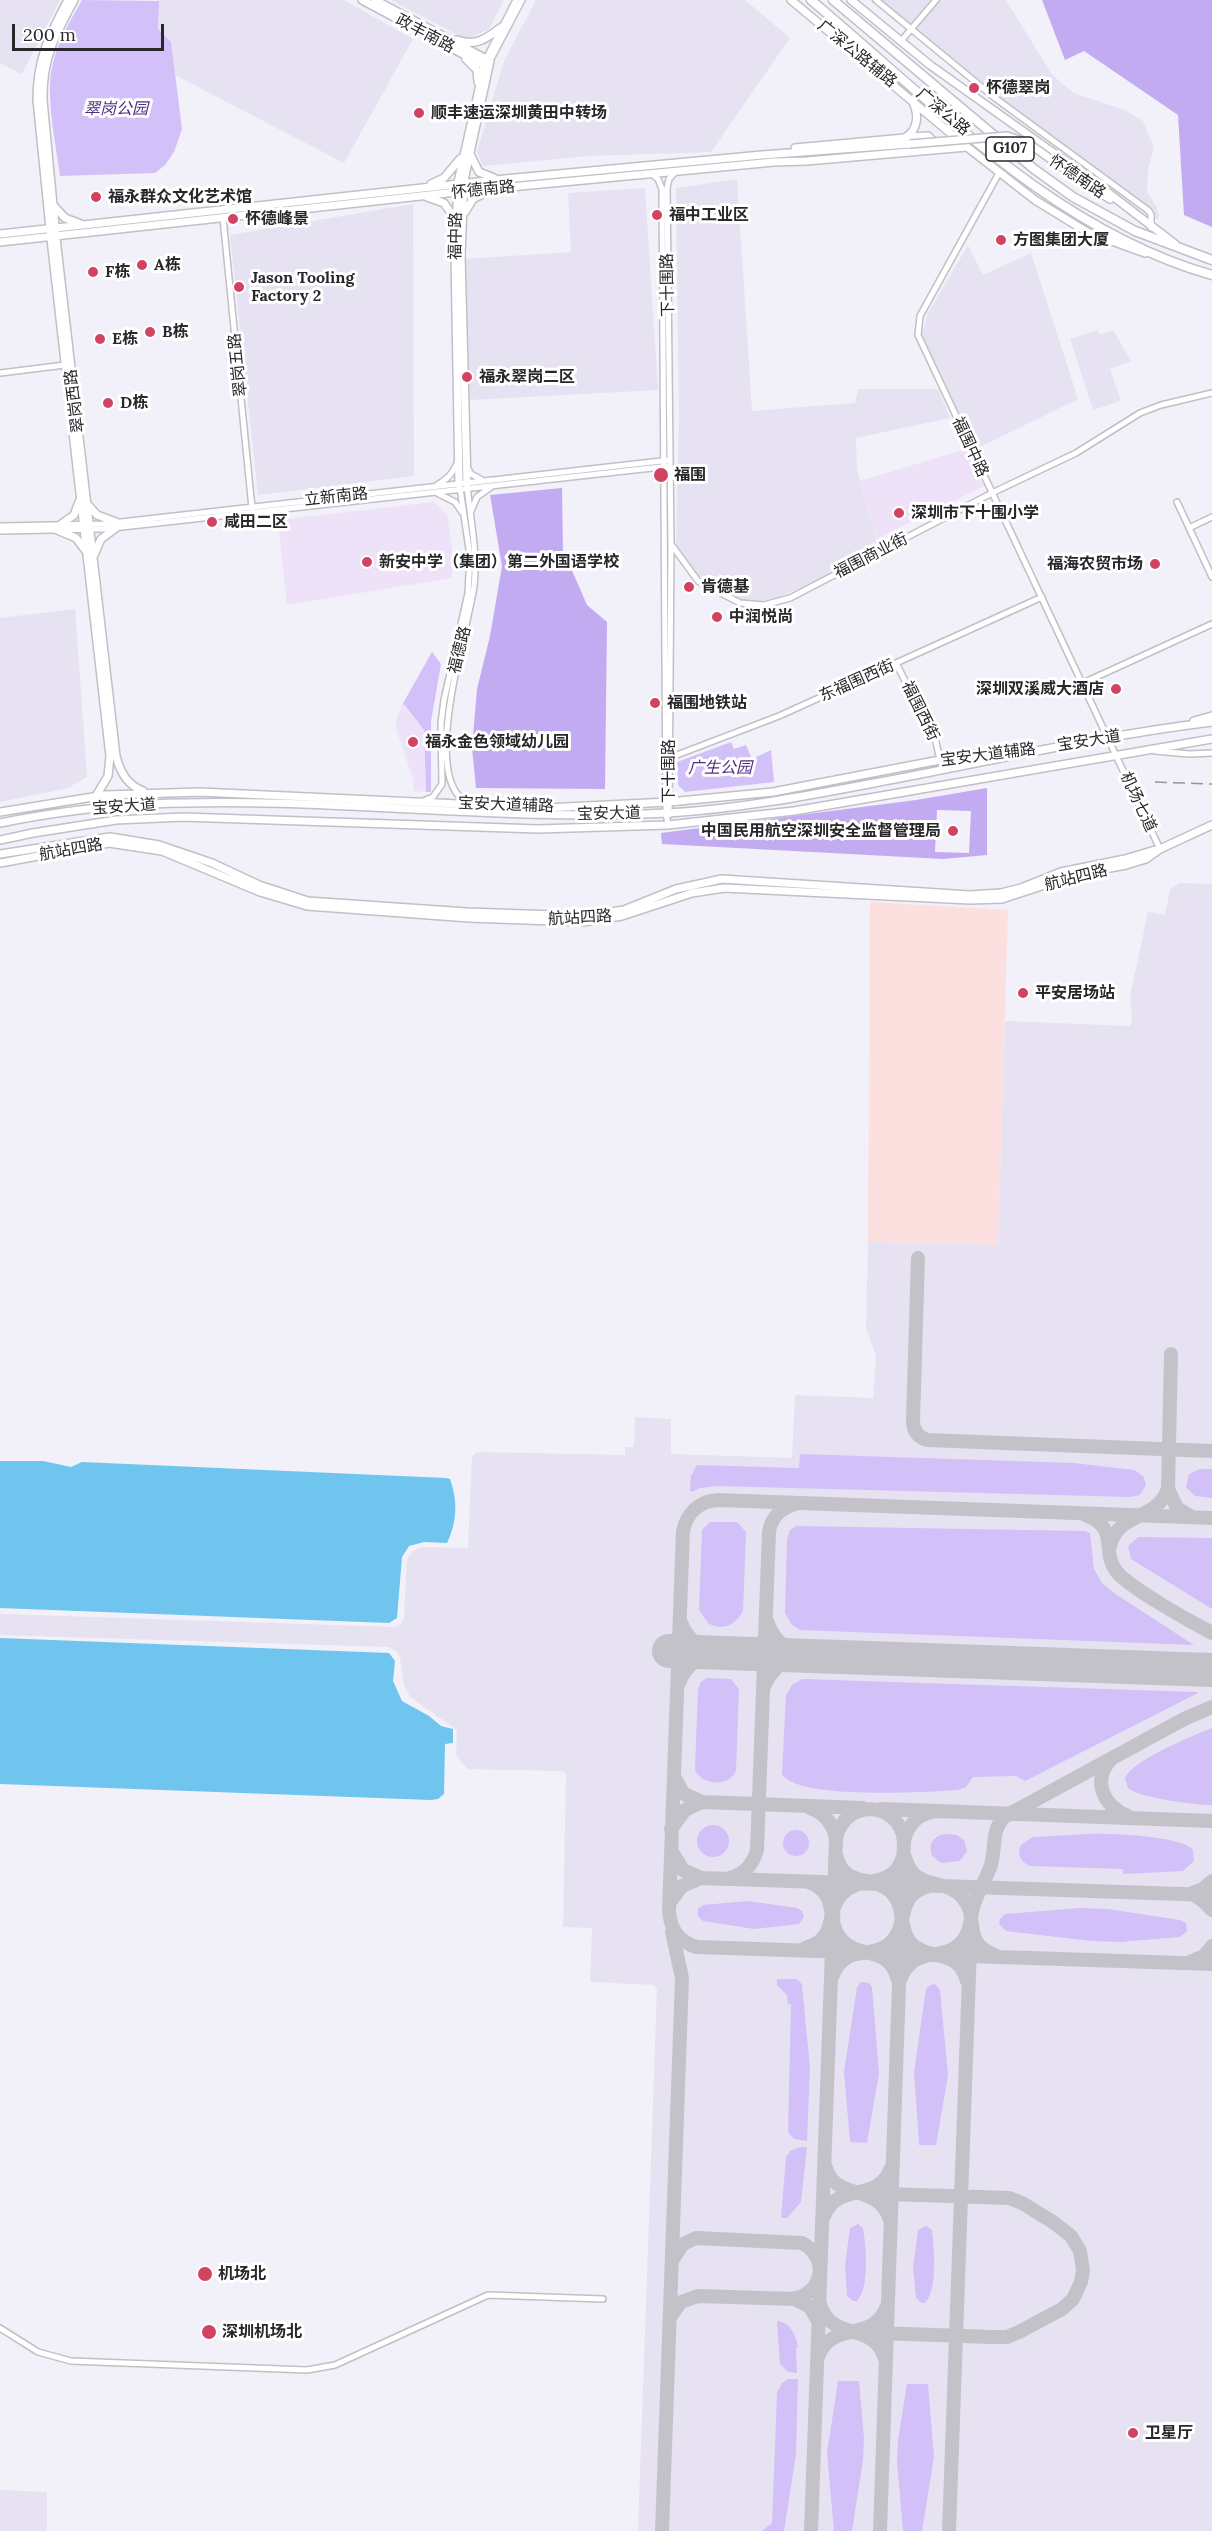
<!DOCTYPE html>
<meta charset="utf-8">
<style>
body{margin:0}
#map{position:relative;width:1212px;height:2531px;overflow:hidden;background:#f2f0f8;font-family:Lora,serif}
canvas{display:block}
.scale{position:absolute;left:12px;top:24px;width:152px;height:27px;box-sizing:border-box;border:3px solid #28272a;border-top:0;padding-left:8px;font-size:18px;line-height:21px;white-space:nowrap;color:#28272a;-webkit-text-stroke:4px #fff;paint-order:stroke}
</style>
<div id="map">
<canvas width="1212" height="2531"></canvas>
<div class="scale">200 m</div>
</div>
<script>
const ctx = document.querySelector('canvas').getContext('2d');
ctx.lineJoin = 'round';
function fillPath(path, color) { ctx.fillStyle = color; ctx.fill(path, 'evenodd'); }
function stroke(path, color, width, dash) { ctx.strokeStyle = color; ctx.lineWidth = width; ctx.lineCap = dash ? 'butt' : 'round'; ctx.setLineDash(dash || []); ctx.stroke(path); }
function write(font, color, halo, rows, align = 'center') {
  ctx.font = font + ' Lora,"Noto Sans SC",serif'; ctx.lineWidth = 6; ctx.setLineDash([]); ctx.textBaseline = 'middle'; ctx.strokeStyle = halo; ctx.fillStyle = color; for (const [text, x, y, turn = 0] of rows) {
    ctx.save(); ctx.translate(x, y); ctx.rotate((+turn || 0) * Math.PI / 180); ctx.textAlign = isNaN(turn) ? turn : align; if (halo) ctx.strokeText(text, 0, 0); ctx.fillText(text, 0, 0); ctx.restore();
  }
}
fillPath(new Path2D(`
 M870,902L1008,910L998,1245L868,1242Z`), '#fbe0df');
fillPath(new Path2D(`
 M0,0H60L22,74L0,63Z
 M157,0H344L413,39L344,163L175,75L171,42L158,29L159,1Z
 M391,0H504L489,29L467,40Z
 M536,0H745L790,38L711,152L589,156L483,166L477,152L504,61Z
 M869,0H1006L1051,73L1061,83L1074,93L1127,111L1143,121L1154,147L1148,169L1147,191L1157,208L1159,216L1157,220L996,103Z
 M737,179L752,411L855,403L858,389H938L950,418L856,438L857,470L877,543L857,554L860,560L780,597L759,602L742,601L720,593L698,577L676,546L679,415L676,188Z
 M645,188L658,390L470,400L465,259L571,252L568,193Z
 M413,204L414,476L258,495L230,235Z
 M968,245L983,275L1031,253L1078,399L976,449L922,334L928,313Z
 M1097,330L1100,335L1113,330L1131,361L1110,369L1121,401L1093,410L1070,339Z
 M75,609L87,777L68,788L0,802V618Z
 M1179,883L1212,884V2531H638L657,1989L654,1985L590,1982L592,1928L563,1927L566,1774L562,1771L467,1769L456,1755L457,1730L410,1697L404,1685L400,1658L397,1652L389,1647L0,1635V1614L395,1627L402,1623L404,1618L407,1560L412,1552L420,1547L468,1548L472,1457L477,1452L625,1455V1447H634L635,1417L671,1419V1454L792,1458L795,1395L873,1398L876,1356L866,1328L868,1242L998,1245L1005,1021L1130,1026L1132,1020L1130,996L1148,912L1165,915L1170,890Z
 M0,2490L47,2492V2531H0Z`), '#e7e2f1');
fillPath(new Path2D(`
 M966,449L984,486L876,539L860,481Z
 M434,502L447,514L452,545V578L287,605L278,520Z
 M404,704L424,730L426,792L414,791L413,779L396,728V721L402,705Z`), '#ede2f7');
fillPath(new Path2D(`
 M82,0L159,1L158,29L171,42L182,129L174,152L165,165L155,173L60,176C56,143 47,106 51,73C55,46 69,23 82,0Z
 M432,652L441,664L431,721V792H426L424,730L404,704L402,705Z
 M731,742L734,749L746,745L752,759L771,750L774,782L685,792L678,785L677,762Z
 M800,1454L1074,1463L1134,1470L1143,1476L1146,1485L1140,1495L1130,1497L717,1486L700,1488L692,1492L690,1490L691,1476L697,1465L799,1468Z
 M1200,1469H1212V1498L1195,1496L1186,1487L1189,1474Z
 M710,1522H737L746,1532L743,1611C735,1626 724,1630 709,1624L699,1610L702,1530Z
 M797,1526L1084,1531L1090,1533L1094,1569L1102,1583L1114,1593L1194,1645L800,1630L791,1624L785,1613L787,1539L790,1530Z
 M1138,1537L1212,1538V1609L1131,1559L1128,1546Z
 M707,1678L731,1679L739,1689L736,1770C731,1787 702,1786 695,1770L698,1689L701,1682Z
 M802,1679L1196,1692L1198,1693L1025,1781L1016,1776L973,1777L966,1787L958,1790C928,1792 796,1800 782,1774L786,1695L792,1685Z
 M1212,1728V1805C1195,1805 1139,1798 1128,1788L1125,1779C1130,1761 1194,1735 1212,1728Z
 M697 1841a16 16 0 1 1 32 0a16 16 0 1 1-32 0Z
 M783 1843a13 13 0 1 1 26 0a13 13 0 1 1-26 0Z
 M944,1834L957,1835L964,1840L967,1851L960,1861L941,1863L932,1856C928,1845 932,1837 944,1834Z
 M1089,1834C1108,1833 1183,1836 1193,1850L1194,1861L1183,1871L1123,1874V1869L1030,1866C1020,1862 1017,1854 1021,1845L1033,1837Z
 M748,1901L797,1908L802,1911L804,1917L799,1924L754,1929L703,1921L698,1916V1909L703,1905Z
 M1080,1908L1108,1909L1180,1920L1186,1923L1187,1931L1180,1937L1120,1942L1091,1941L1006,1931L999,1924L1000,1919L1005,1914Z
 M777,1979H796L802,1984L810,2068L807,2141L794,2139L788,2132L791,2004H788L787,1995L777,1985Z
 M861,1982L869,1983L872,1987L879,2073L867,2143L850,2142L844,2072L857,1987Z
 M935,1984L940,1990L948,2075L936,2145H919L914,2072L926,1989L930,1985Z
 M800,2147H807L801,2202L787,2218H781L786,2157L790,2151Z
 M858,2224L863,2228C866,2246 870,2287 857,2301H853L847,2296L845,2266L850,2228Z
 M926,2226L932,2230C934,2248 938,2289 925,2303H922L916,2298L913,2268L918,2230Z
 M777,2321C790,2322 796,2335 798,2347L796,2348L797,2373L788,2372L780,2364Z
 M788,2379H798L796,2454L784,2531H762L772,2523L777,2393L782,2383Z
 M838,2381H859L864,2438L863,2460L852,2531H834L827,2453Z
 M907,2384H928L934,2457L922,2531H903L897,2462L898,2440Z`), '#d2c0f9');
fillPath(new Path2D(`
 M1042,0H1212V227L1184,215L1178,115L1084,51L1065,60Z
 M562,488L563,550L587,605L607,622L605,789L476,788L472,748L477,689L490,636L502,566L490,495Z
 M987,788V855L943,859L662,844L661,833L916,800ZM937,810L971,811L969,853L935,852Z`), '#c3abf2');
fillPath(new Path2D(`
 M0,1461H43L71,1467L82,1462L446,1478L450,1479C458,1501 457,1522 447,1543L424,1542L409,1546L402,1557L397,1618L389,1623L0,1608Z
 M0,1638L389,1653L395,1661L393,1681L402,1701L429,1716L441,1726L453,1729V1743L445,1744L444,1794L438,1799L431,1800L0,1784Z`), '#6fc5ee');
stroke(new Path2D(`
 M918,1258L913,1420C913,1430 917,1437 927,1440L1212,1451
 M1171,1354L1168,1489L1177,1508L1190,1516
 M1085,1515C1121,1528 1100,1552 1117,1572C1130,1588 1191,1622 1212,1633
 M1212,1518L718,1500C699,1501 687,1513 683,1531L669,1910C670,1929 678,1941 696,1947L1212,1964
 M1110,1546C1119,1511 1155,1522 1168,1489
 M680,1620C686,1638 699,1649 718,1652
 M767,1621C773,1639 785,1651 804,1655
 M679,1683C686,1664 702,1654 723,1653
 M765,1685C773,1665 789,1657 809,1656
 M1112,1758C1091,1780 1103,1806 1128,1816
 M674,1777L684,1794L702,1802
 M810,1808C825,1813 833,1824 836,1839
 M881,1809L1212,1821
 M671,1829L685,1810L702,1802L862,1808
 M672,1852L683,1870L701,1878
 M836,1855C845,1889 870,1874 890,1891C907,1906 897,1930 913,1945C933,1962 957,1947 967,1981
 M905,1857C915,1893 945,1876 963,1898C980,1918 961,1943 995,1955
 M730,1878C744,1874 753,1865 757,1850L769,1532C771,1518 781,1508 795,1504
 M808,1882C841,1894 824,1918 841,1939C859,1961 888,1943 898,1980
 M1192,1893L1203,1889L1212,1881
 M1193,1895L1202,1900L1212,1910
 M670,1902L682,1886L701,1878L1212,1895
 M805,1948C839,1939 824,1913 842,1894C862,1873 891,1892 903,1857
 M1190,1962L1204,1956L1212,1946
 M832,1977C845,1943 869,1960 889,1944C911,1926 893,1896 929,1886
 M901,1978C915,1943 947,1964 964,1939C970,1931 970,1922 972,1912C975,1895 986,1881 991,1865C996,1847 991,1831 1004,1817L1184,1719L1212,1707
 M825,2165C835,2204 878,2181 890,2220
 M824,2216C838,2180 877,2205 891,2168
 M673,2259L683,2244L696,2238L802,2243C832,2259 821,2298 789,2299
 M820,2304C831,2343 874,2320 885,2359
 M671,2316L681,2302L698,2296L795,2299L810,2307L818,2321
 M852,2332L991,2337H1007L1019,2332L1062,2309L1073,2299L1081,2282L1083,2270L1080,2251L1071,2236L1053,2222L1022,2203L1009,2198L857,2193
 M818,2357C832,2319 873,2344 887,2306
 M662,2531L682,1978L672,1932
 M811,2531L836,1839C844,1798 899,1800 904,1841
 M880,2531L904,1841C908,1823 921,1811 940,1811
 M949,2531L971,1920`), '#c4c2c9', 14);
stroke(new Path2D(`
 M669,1651L1212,1670`), '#c4c2c9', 34);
const minor = new Path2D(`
 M876,0L995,98L1149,211L1151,215V228
 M901,41L936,0
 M486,59L516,0
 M490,61L522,0
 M999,173L920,316L918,335L1160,849
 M652,174L658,179L662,189L666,813L668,825
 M223,218L252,508
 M0,373L65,365
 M467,467L471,474L482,480
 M437,485C448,479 453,473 458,461
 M467,485C470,518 478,552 474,586C469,627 416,786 471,804
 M437,493L455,502L462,512
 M1177,502L1212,577
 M471,511L477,497L491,487
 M0,526L103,524L670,460
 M1189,528L1212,517
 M0,531L104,529L670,466
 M671,544L698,581L740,603L764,605L790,598L992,493L1076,453L1140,413L1161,405L1212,393
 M896,663L936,742L940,760
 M1083,683L1212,624
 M1155,751L1189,754L1212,753
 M669,758L779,716L1042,597
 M423,801L433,797L442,784L441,723L444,700L468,593L470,556L460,488
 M669,815L671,544L667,188L669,179L676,171
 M0,2328L38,2352L71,2361L307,2370L335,2365L488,2295L603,2299`);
const major = new Path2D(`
 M68,0C49,36 37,59 37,100L52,248L110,756L108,776L96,796
 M74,0C55,35 42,59 43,100L57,247L116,756C120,772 127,785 143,791
 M362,0L487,67
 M375,0L490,61L464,180L461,255L467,483
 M791,0L967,147L1035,200L1087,232L1145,253
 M851,0L930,65L1093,181L1175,244
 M457,40C477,47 487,38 503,26
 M466,59L477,70L478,82
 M906,137L928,136L932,140L931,146
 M795,148L905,138C919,129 919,114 912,100
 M470,154L479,172L494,178
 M1062,167L1110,199
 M431,184L444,178L460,159
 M427,197L444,203L455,219
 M54,206L65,218L81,224
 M465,212L473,199L486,192
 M0,234L505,179L762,155L910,144
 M0,242L457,192L774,162L807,161L967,147
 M459,484L455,255L458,182L484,67
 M89,506L97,515L116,522
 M60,525L74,515L79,502
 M57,530L76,538L85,550
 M94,555L101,539L116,528
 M1194,721L1212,716
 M0,812L105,795L200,792L545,808L669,802L773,792L966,755L1019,750
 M0,823C50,813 101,806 152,804C324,796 496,822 668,813C737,809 806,796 874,783C986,762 1098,736 1212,722
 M0,840L33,833L116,820L183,817L538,829L668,825L794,811L1212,739
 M0,854L110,837L159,845L212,863L259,885L308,901L467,912L584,916L624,910L676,889L722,879L970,895L1001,893L1021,888L1061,872L1125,859L1155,850
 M0,863L109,843L162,851L260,892L307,906L469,918L582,922L622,916L692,893L724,888L970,900L1002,899L1078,874L1126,865L1146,859L1160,849L1212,825`);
const highway = new Path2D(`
 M811,0C934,103 1054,230 1212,275
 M833,0L1034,169L1073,197L1135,231L1212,260`);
stroke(minor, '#c2bfc7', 8);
stroke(major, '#c2bfc7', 10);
stroke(highway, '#c2bfc7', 11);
stroke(minor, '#fff', 5);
stroke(major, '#fff', 7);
stroke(highway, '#fff', 8);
stroke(new Path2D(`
 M1155,782L1212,784`), '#96959a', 1.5, [12, 6]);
const majorBridge = new Path2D(`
 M910,144L1007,136L1028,143L1062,167`);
stroke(majorBridge, '#c2bfc7', 10, []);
stroke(majorBridge, '#fff', 7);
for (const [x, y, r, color] of [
 [974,88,6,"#d24261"],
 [419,113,6,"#d24261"],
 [96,197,6,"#d24261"],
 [657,215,6,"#d24261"],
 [233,219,6,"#d24261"],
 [1001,240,6,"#d24261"],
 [142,265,6,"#d24261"],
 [93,272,6,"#d24261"],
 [239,287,6,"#d24261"],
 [150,332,6,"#d24261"],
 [100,339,6,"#d24261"],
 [467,377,6,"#d24261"],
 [108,403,6,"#d24261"],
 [661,475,8,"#d24261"],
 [899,513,6,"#d24261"],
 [212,522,6,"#d24261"],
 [367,562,6,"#d24261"],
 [1155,564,6,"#d24261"],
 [689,587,6,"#d24261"],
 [717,617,6,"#d24261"],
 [1116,689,6,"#d24261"],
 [655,703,6,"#d24261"],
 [413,742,6,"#d24261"],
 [953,831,6,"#d24261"],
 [1023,993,6,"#d24261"],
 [205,2274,8,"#d24261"],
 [209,2332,8,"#d24261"],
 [1133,2433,6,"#d24261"]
]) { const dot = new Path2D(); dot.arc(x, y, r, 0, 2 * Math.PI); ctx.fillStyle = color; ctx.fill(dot); stroke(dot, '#fff', 2); }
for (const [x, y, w] of [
 [1010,149,48]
]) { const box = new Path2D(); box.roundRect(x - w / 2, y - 12, w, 24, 4.5); ctx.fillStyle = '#fff'; ctx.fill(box); stroke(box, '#28272a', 1.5); }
write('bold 15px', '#28272a', null, [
 ["G107",1010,149]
]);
write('16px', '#28272a', '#fff', [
 ["政丰南路",425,34,28],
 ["广深公路辅路",857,54,39],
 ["广深公路",943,112,40],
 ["怀德南路",1077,177,34],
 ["怀德南路",483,190,-6],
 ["福中路",456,236,-89],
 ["下十围路",668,285,-91],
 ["翠岗五路",238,365,-96],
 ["翠岗西路",75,401,-97],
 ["福围中路",970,447,65],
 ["立新南路",336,497,-6],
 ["福围商业街",871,556,-27],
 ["福德路",460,650,-76],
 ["东福围西街",857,681,-24],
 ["福围西街",920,711,64],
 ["宝安大道",1089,741,-9],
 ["宝安大道辅路",988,755,-7],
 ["下十围路",669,771,-90],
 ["机场七道",1138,802,65],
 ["宝安大道辅路",506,805,2],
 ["宝安大道",124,807,-4],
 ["宝安大道",609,814,-1],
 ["航站四路",71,850,-10],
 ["航站四路",1076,878,-14],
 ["航站四路",580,918,-3]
]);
write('bold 16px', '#28272a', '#fff', [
 ["怀德翠岗",986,88],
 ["顺丰速运深圳黄田中转场",431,113],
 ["福永群众文化艺术馆",108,197],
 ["福中工业区",669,215],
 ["怀德峰景",245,219],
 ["方图集团大厦",1013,240],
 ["A栋",154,265],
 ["F栋",105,272],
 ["Jason Tooling",251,278],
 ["Factory 2",251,296],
 ["B栋",162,332],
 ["E栋",112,339],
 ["福永翠岗二区",479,377],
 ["D栋",120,403],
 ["福围",674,475],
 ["深圳市下十围小学",911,513],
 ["咸田二区",224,522],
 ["新安中学（集团）第二外国语学校",379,562],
 ["福海农贸市场",1143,564,"right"],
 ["肯德基",701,587],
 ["中润悦尚",729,617],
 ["深圳双溪威大酒店",1104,689,"right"],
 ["福围地铁站",667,703],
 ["福永金色领域幼儿园",425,742],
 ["中国民用航空深圳安全监督管理局",941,831,"right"],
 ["平安居场站",1035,993],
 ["机场北",218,2274],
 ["深圳机场北",222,2332],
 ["卫星厅",1145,2433]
], 'left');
write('italic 16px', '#512f80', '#fff', [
 ["翠岗公园",116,109],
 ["广生公园",720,768]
]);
</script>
